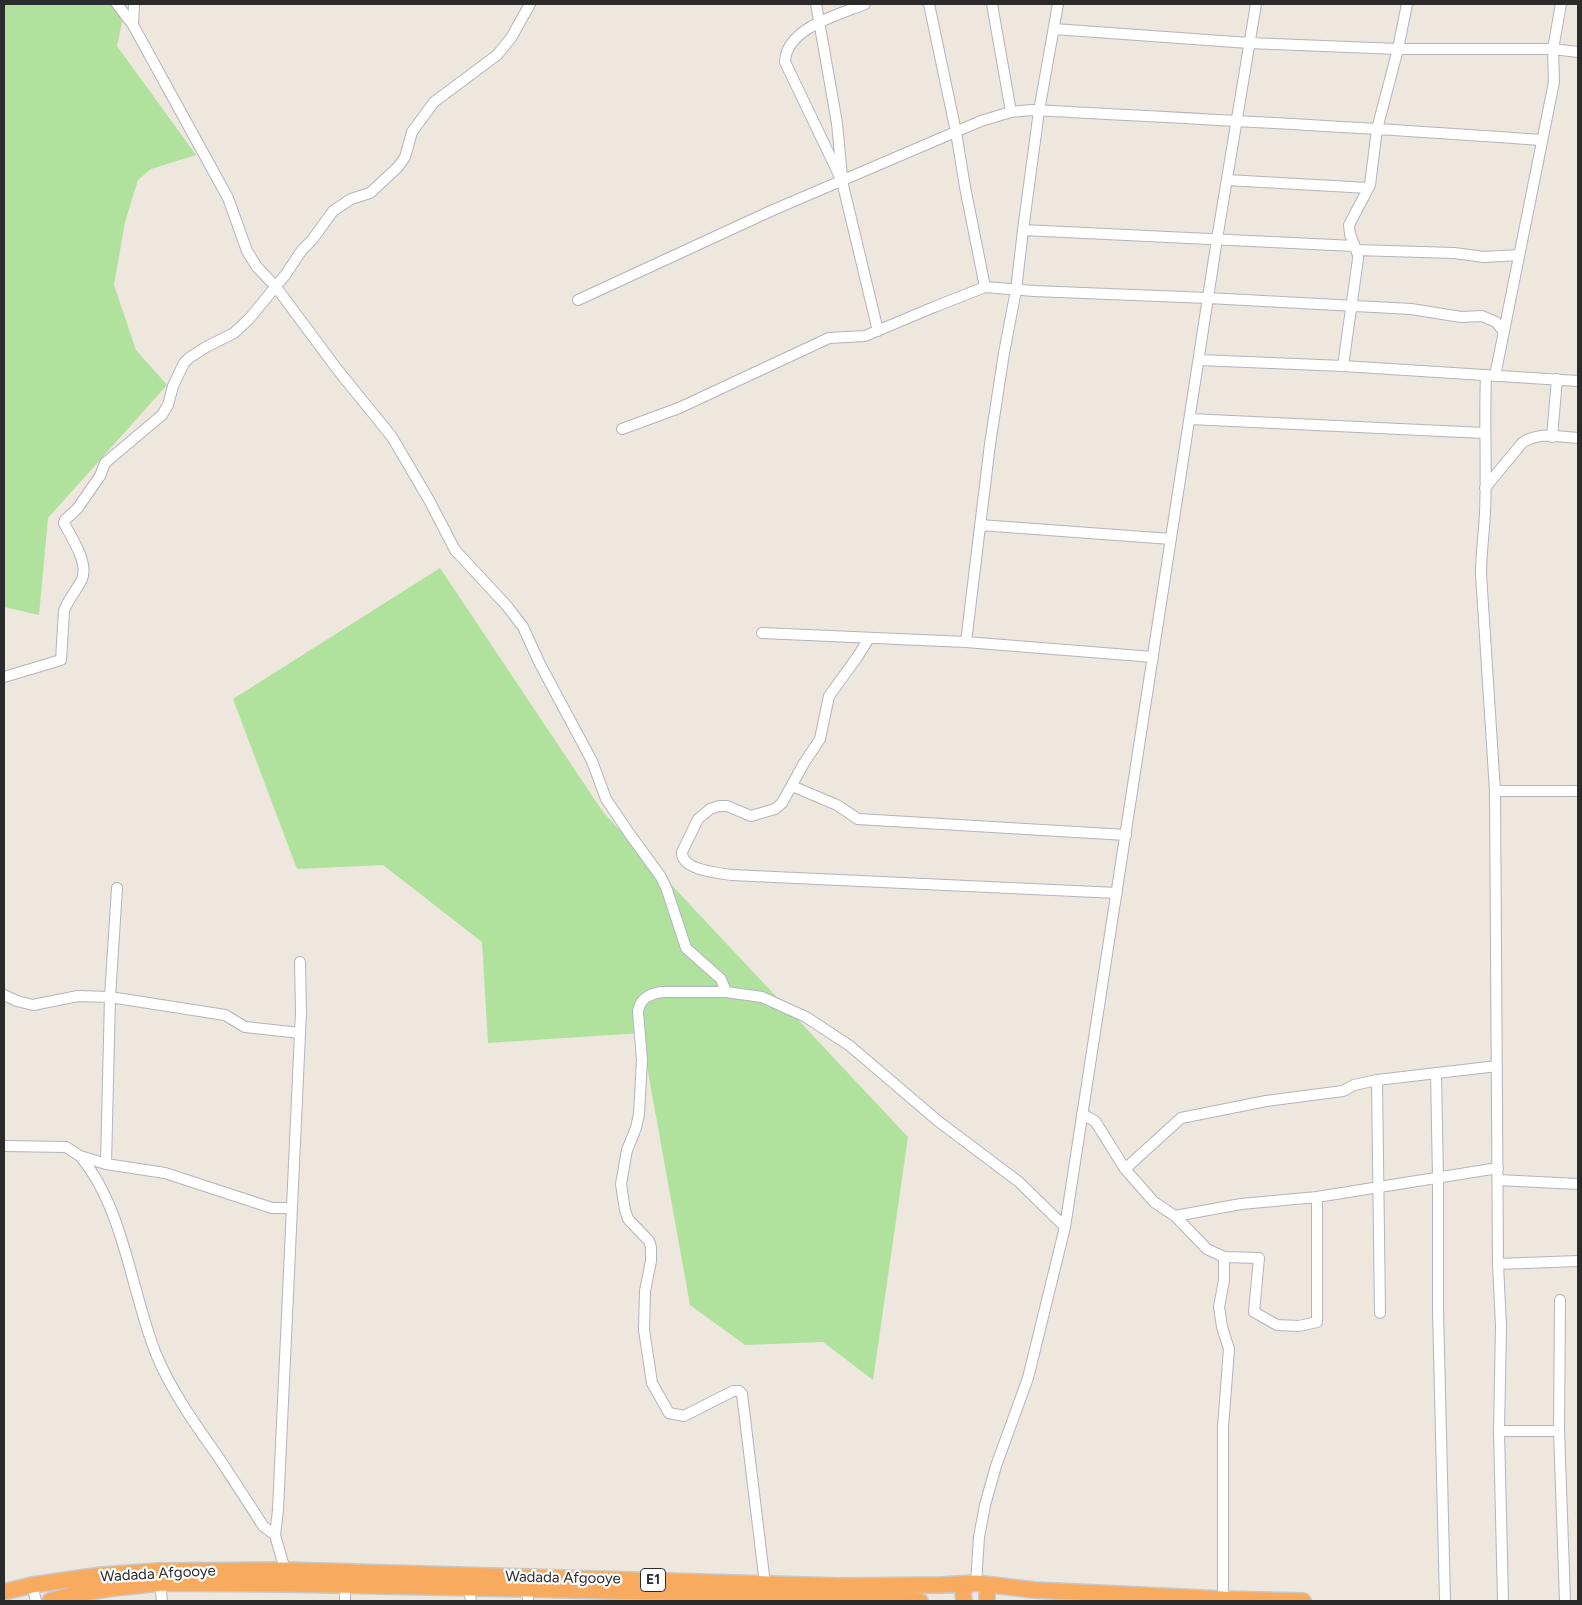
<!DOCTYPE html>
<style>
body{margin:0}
#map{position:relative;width:1582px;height:1605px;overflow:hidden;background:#ede7de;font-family:Figtree,sans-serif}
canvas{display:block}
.frame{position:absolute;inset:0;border:5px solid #2b2b2b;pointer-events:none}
</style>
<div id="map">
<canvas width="1582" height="1605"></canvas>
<div class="frame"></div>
</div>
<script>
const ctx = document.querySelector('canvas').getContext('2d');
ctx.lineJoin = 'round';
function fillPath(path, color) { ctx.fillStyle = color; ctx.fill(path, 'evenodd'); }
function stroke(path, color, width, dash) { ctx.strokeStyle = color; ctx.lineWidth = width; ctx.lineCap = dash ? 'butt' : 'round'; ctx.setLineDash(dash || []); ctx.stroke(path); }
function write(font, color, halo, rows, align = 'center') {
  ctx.font = font + ' Figtree,sans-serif'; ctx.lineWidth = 4.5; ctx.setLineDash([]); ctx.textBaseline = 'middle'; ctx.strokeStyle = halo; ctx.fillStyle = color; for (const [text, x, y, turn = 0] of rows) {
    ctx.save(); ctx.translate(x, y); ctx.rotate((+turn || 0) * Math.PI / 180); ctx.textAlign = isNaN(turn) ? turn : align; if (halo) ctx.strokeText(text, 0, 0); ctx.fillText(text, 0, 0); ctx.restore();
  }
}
fillPath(new Path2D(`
 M4,4H126L117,46L196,155L151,169L138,180L125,222L114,285L136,350L167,385L48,518L39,615L4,607Z
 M440,568L603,812L908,1137L873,1380L823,1342L745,1345L690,1305L641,1033L488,1043L482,942L383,865L297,869L233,699Z`), '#b0e19d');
const minor = new Path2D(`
 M117,4L133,25L228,198L247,251L257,267L276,287L337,369L392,437L429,500L455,550L507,606L523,627L540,664L592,761L606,799L629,833L661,877L667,890L686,948L721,979L726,992
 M816,4L837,123L842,177
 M865,4C838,15 786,28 785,62L842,181L878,331
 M929,4L956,132L965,187L985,287
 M992,4L1011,112
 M1058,4L1039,111L1023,230L1354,246
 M133,25L134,4
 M1054,29L1249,43L1398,49H1553L1578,52
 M1227,180L1368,188
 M1356,250L1454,253L1484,257L1519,255
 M578,300L773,210L981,121L1011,112L1032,110C1202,119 1372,127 1541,140
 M1199,360L1343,366L1578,381
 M1343,366L1358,259V255L1350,234L1349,225L1370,185L1377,129L1398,49L1407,4
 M1486,375C1484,421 1487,467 1485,513C1484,534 1481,553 1481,574L1495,791L1498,1264L1501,1326L1499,1431L1503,1601
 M1495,376L1554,82L1553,49L1561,4
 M1190,419L1484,433
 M622,429L679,408L829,338L865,336L934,307L985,287L1034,291L1208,298L1411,309L1461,317L1482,316L1496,322L1504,332
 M1552,437L1557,379
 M1485,488L1522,443C1540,431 1558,437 1578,438
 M980,525L1171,539
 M762,633L966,642L1153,657
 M869,638L858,656L829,696L820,739L804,763L782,803L775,809L751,816L727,806H719L710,809L698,819L682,852C681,870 718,873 732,875L1117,893
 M966,642L990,444L1004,353L1016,290L1023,230
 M4,677L61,660L64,611C68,599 77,590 82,579C89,563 71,537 64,523L65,520L77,509L100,476L105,463L162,415L168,405L173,386L184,363L189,358L206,347L234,333L249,319L286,274L302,250L312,240L333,211L351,199L370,193L398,167L405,157L412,132L434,102L497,55L511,38L530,4
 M792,786L837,805L858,819L1126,835
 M1495,791H1578
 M4,995L17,1001L33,1005L78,996L110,997L225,1015L245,1027L300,1033
 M1436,1073L1438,1178V1310L1445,1601
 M1377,1080L1380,1313
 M1082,1114L1095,1121L1125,1169L1154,1202L1175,1216L1207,1249L1224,1257L1259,1258L1254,1312L1277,1325L1299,1326L1317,1322V1197
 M4,1146L66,1147L80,1156L106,1164L165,1173L272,1208H292
 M80,1156C124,1208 131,1291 156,1354C171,1390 194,1423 217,1455C232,1478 248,1502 263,1526L275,1535
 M106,1164L110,997L117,888
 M1125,1169L1181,1118L1266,1101L1343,1091L1354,1085L1377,1080L1497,1066
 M1498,1180L1578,1184
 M1175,1216L1241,1204L1317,1197L1498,1168
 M1498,1264L1578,1261
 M1560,1300L1559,1431L1565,1601
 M1499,1431H1559
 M285,1570L275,1535L278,1510L301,1012L300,962
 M160,1583L162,1601
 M976,1583L979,1537L985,1505L996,1466L1028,1378L1065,1227L1217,239L1256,4
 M765,1584L742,1394L739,1391H733L684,1416L669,1413L652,1383L644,1330L645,1291L651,1261V1247L649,1241L628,1219L625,1210L621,1184L627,1150L636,1128L639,1114L642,1060L638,1012C640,998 649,994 662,992H726L762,997L806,1017L850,1046L938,1121L1019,1182L1065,1227
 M32,1585L36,1601
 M345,1585V1601
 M469,1589L471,1601
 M527,1589L528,1601
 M1223,1599V1427L1229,1349L1222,1327L1219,1307L1224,1280V1257`);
const highway = new Path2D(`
 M984,1584L987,1590V1601
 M4,1592L32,1585L102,1575L158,1571L285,1570L840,1586L941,1585L976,1583L1034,1590L1223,1599L1303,1601
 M50,1601L75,1594L114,1588L160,1583L284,1584L527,1589L735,1594L831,1599H892L920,1601
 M964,1601L963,1594L966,1584`);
stroke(minor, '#b2b4be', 12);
stroke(highway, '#c8c8c8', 18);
stroke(minor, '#fff', 10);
stroke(highway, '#f8aa5e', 15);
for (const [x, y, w] of [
 [653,1580,25]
]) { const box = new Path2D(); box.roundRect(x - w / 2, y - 11.5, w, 23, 4); ctx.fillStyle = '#fff'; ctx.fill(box); stroke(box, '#2b2b2b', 1); }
write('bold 14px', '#2b2b2b', null, [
 ["E1",653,1580]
]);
write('15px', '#2b2b2b', '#fff', [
 ["Wadada Afgooye",158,1574,-3],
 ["Wadada Afgooye",563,1578,1]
]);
</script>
